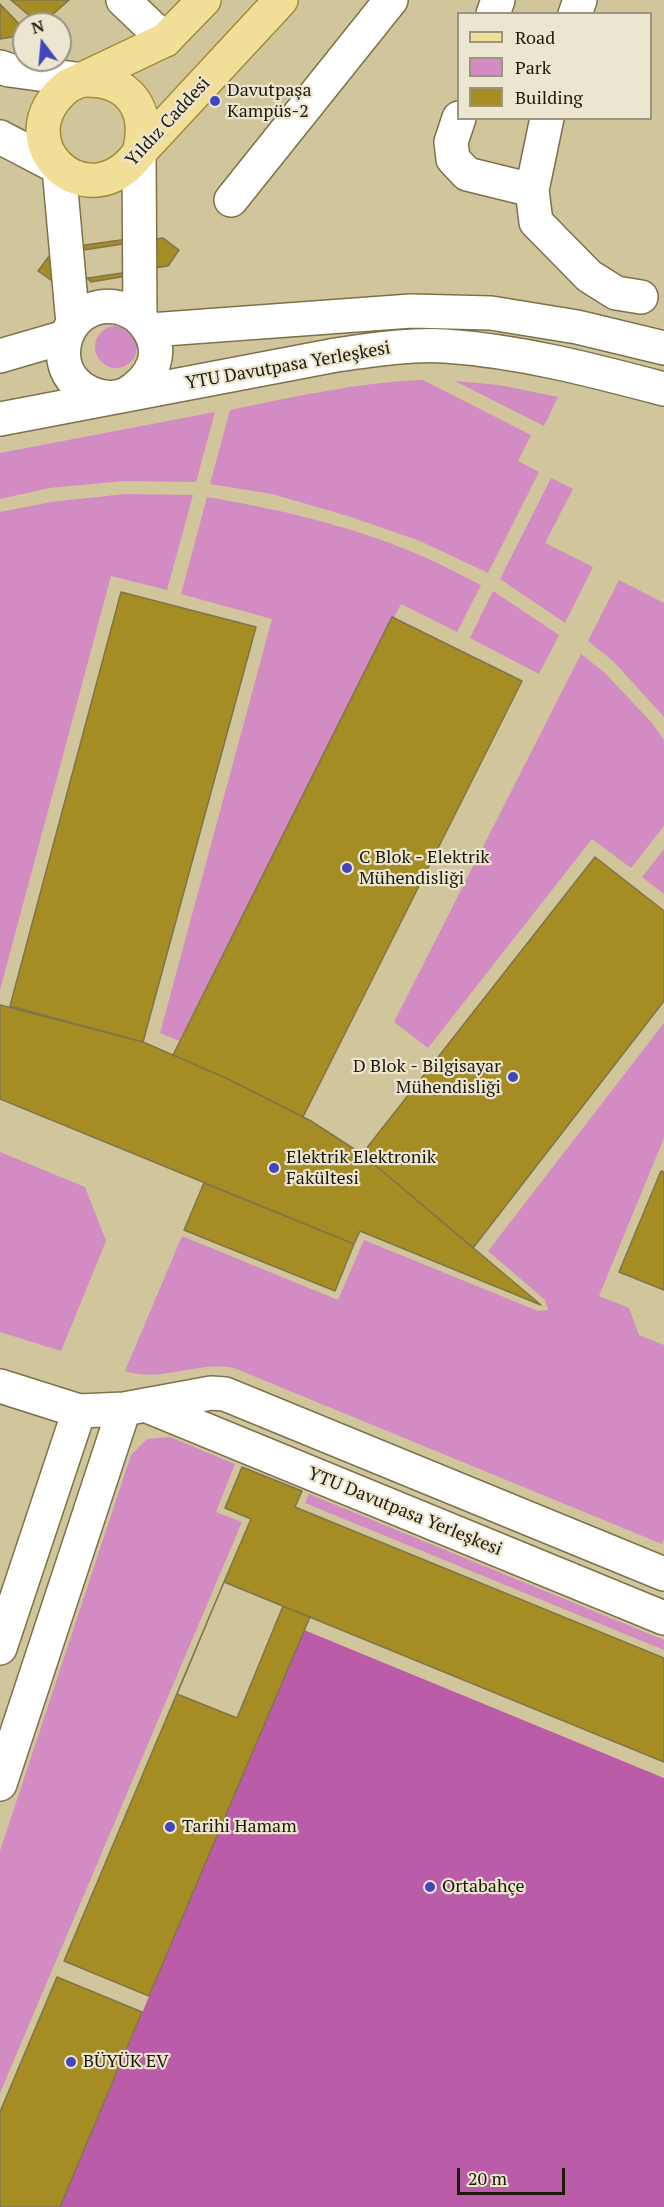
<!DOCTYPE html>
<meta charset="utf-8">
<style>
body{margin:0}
#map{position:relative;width:664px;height:2207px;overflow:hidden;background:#d1c69b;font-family:"PT Serif",serif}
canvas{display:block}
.legend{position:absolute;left:457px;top:12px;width:195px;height:108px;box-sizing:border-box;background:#ece6d1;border:2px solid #9a9481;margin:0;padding:8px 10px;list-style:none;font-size:18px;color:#1e1909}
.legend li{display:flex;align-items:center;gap:12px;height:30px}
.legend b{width:30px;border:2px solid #9a9481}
.north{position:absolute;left:12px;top:12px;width:60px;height:60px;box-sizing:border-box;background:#ece6d1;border:2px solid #9a9481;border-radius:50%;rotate:344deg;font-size:16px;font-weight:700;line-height:24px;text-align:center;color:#1e1909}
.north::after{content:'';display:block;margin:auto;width:21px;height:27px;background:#4146bb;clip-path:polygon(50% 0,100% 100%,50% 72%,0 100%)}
.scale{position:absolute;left:457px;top:2168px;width:108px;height:27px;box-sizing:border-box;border:3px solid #1e1909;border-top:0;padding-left:8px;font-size:18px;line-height:21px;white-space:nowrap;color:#1e1909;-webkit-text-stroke:4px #ece6d1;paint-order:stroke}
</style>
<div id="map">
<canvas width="664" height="2207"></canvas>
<ul class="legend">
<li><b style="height:8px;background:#f2df97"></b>Road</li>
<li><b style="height:16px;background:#d28bc3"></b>Park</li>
<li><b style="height:16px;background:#a68d23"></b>Building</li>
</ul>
<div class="north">N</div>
<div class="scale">20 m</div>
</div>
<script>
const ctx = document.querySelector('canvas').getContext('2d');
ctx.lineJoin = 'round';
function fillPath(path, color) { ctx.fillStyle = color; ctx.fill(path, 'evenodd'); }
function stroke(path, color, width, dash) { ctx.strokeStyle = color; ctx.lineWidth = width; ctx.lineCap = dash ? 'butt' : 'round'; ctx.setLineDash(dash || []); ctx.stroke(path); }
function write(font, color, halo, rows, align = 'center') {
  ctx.font = font + ' "PT Serif",serif'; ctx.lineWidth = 4.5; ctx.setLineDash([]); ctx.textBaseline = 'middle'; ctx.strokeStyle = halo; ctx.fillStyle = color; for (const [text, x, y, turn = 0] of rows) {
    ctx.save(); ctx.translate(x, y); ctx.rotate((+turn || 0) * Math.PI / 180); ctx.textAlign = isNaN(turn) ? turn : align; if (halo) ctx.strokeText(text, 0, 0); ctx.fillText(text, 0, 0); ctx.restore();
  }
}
fillPath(new Path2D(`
 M95 347a21 21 0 1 1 42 0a21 21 0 1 1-42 0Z
 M423,380L531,435L518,461L539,472L488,573L420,541L348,516L272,494L210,484L230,410C294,397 358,382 423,380Z
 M455,381L499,385L558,397L544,426Z
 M215,412L196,482L124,481L49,488L0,499V453Z
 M551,478L573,489L545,543L593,567L565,623L500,579Z
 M125,494L193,495L167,590L111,576L0,990V512L51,502Z
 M207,497C278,509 348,525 415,553C437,562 459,574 481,585L457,632L401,604L179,1041L160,1033L272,619L181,594Z
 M619,580L664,603V717L614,662L588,641Z
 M493,591L559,635L539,674L470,638Z
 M581,654L604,672L653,724L664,740V826L631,868L592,839L428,1048L394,1022Z
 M664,849V894L642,877Z
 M664,1023V1138L599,1296L629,1308L639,1335L664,1345V1539L662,1544L234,1368C197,1361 162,1383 125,1371L182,1236L338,1300L364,1240L538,1311L548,1310L545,1300L488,1251Z
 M0,1152L85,1187L106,1241L61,1351L0,1332Z
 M170,1437L235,1464L216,1512L242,1522L0,2093V1851L131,1455L147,1439Z
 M309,1494L664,1640V1650L305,1503Z`), '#d28bc3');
fillPath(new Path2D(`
 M304,1630L664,1778V2207H60Z`), '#ba5ca8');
const building = new Path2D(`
 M11,0H69L42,24H39Z
 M0,4L24,29V35L0,39Z
 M163,238L179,250L168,266L55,283L38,271L50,255Z
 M128,239L133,275L91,282L74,265L85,245Z
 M121,592L256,627L143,1042L10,1006Z
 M392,617L522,681L303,1117L228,1079L173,1055Z
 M595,857L664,911V1001L473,1248L362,1154Z
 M0,1005L143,1042L228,1079L311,1121L362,1154L541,1305L360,1231L354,1244L0,1099Z
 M661,1171L664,1172V1290L619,1272Z
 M204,1183L354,1244L335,1291L184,1230Z
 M242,1467L302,1491L295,1507L664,1658V1762L224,1582L251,1519L225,1508Z
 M224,1582L283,1606L237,1718L177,1694Z
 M224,1582L310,1617L149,1996L64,1961Z
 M57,1977L142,2012L60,2207H0V2112Z`);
fillPath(building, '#a68d23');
stroke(building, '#7f744c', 1.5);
const minor = new Path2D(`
 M123,0L165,40
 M493,14L498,0
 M575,14L580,0
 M0,67L9,70L83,80
 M459,118L451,142L453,159L467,174L532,190
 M547,118L532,190L536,222L589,276L616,293L641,297
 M0,137L59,168L73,324
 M139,153L140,318
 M231,200L391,0
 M150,330L411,311L491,313L577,327L664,348
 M0,356L65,337
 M111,398C36,391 58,293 121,308C130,311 138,315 144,323C167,351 153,379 125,395
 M0,419L336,355C372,350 408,344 445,346C520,351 592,370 664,389
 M0,1386L79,1411L124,1409L211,1393L225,1394L664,1574
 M145,1405L664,1618
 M0,1648L79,1411
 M0,1784L124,1409`);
const major = new Path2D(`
 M204,0L165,40L68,86C0,140 87,224 139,153L281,0
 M83,80C129,78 151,109 139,153`);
stroke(minor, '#7c7149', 36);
stroke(major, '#a28c38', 36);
stroke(minor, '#fff', 33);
stroke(major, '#f2df97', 33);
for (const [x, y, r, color] of [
 [215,101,6,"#4146bb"],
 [347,868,6,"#4146bb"],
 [513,1077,6,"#4146bb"],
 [274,1168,6,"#4146bb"],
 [170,1827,6,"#4146bb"],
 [430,1887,6,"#4146bb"],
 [71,2062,6,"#4146bb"]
]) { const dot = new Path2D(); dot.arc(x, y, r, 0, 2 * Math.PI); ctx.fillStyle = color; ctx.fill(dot); stroke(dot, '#ece6d1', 2); }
write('18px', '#1e1909', '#ece6d1', [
 ["Davutpaşa",227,91],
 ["Kampüs-2",227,112],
 ["C Blok - Elektrik",359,858],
 ["Mühendisliği",359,879],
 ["D Blok - Bilgisayar",501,1067,"right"],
 ["Mühendisliği",501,1088,"right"],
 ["Elektrik Elektronik",286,1158],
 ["Fakültesi",286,1179],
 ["Tarihi Hamam",182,1827],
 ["Ortabahçe",442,1887],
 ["BÜYÜK EV",83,2062]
], 'left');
write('18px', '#1e1909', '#ece6d1', [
 ["Yıldız Caddesi",168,122,-47],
 ["YTU Davutpasa Yerleşkesi",288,366,-10],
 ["YTU Davutpasa Yerleşkesi",405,1512,22]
]);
</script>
